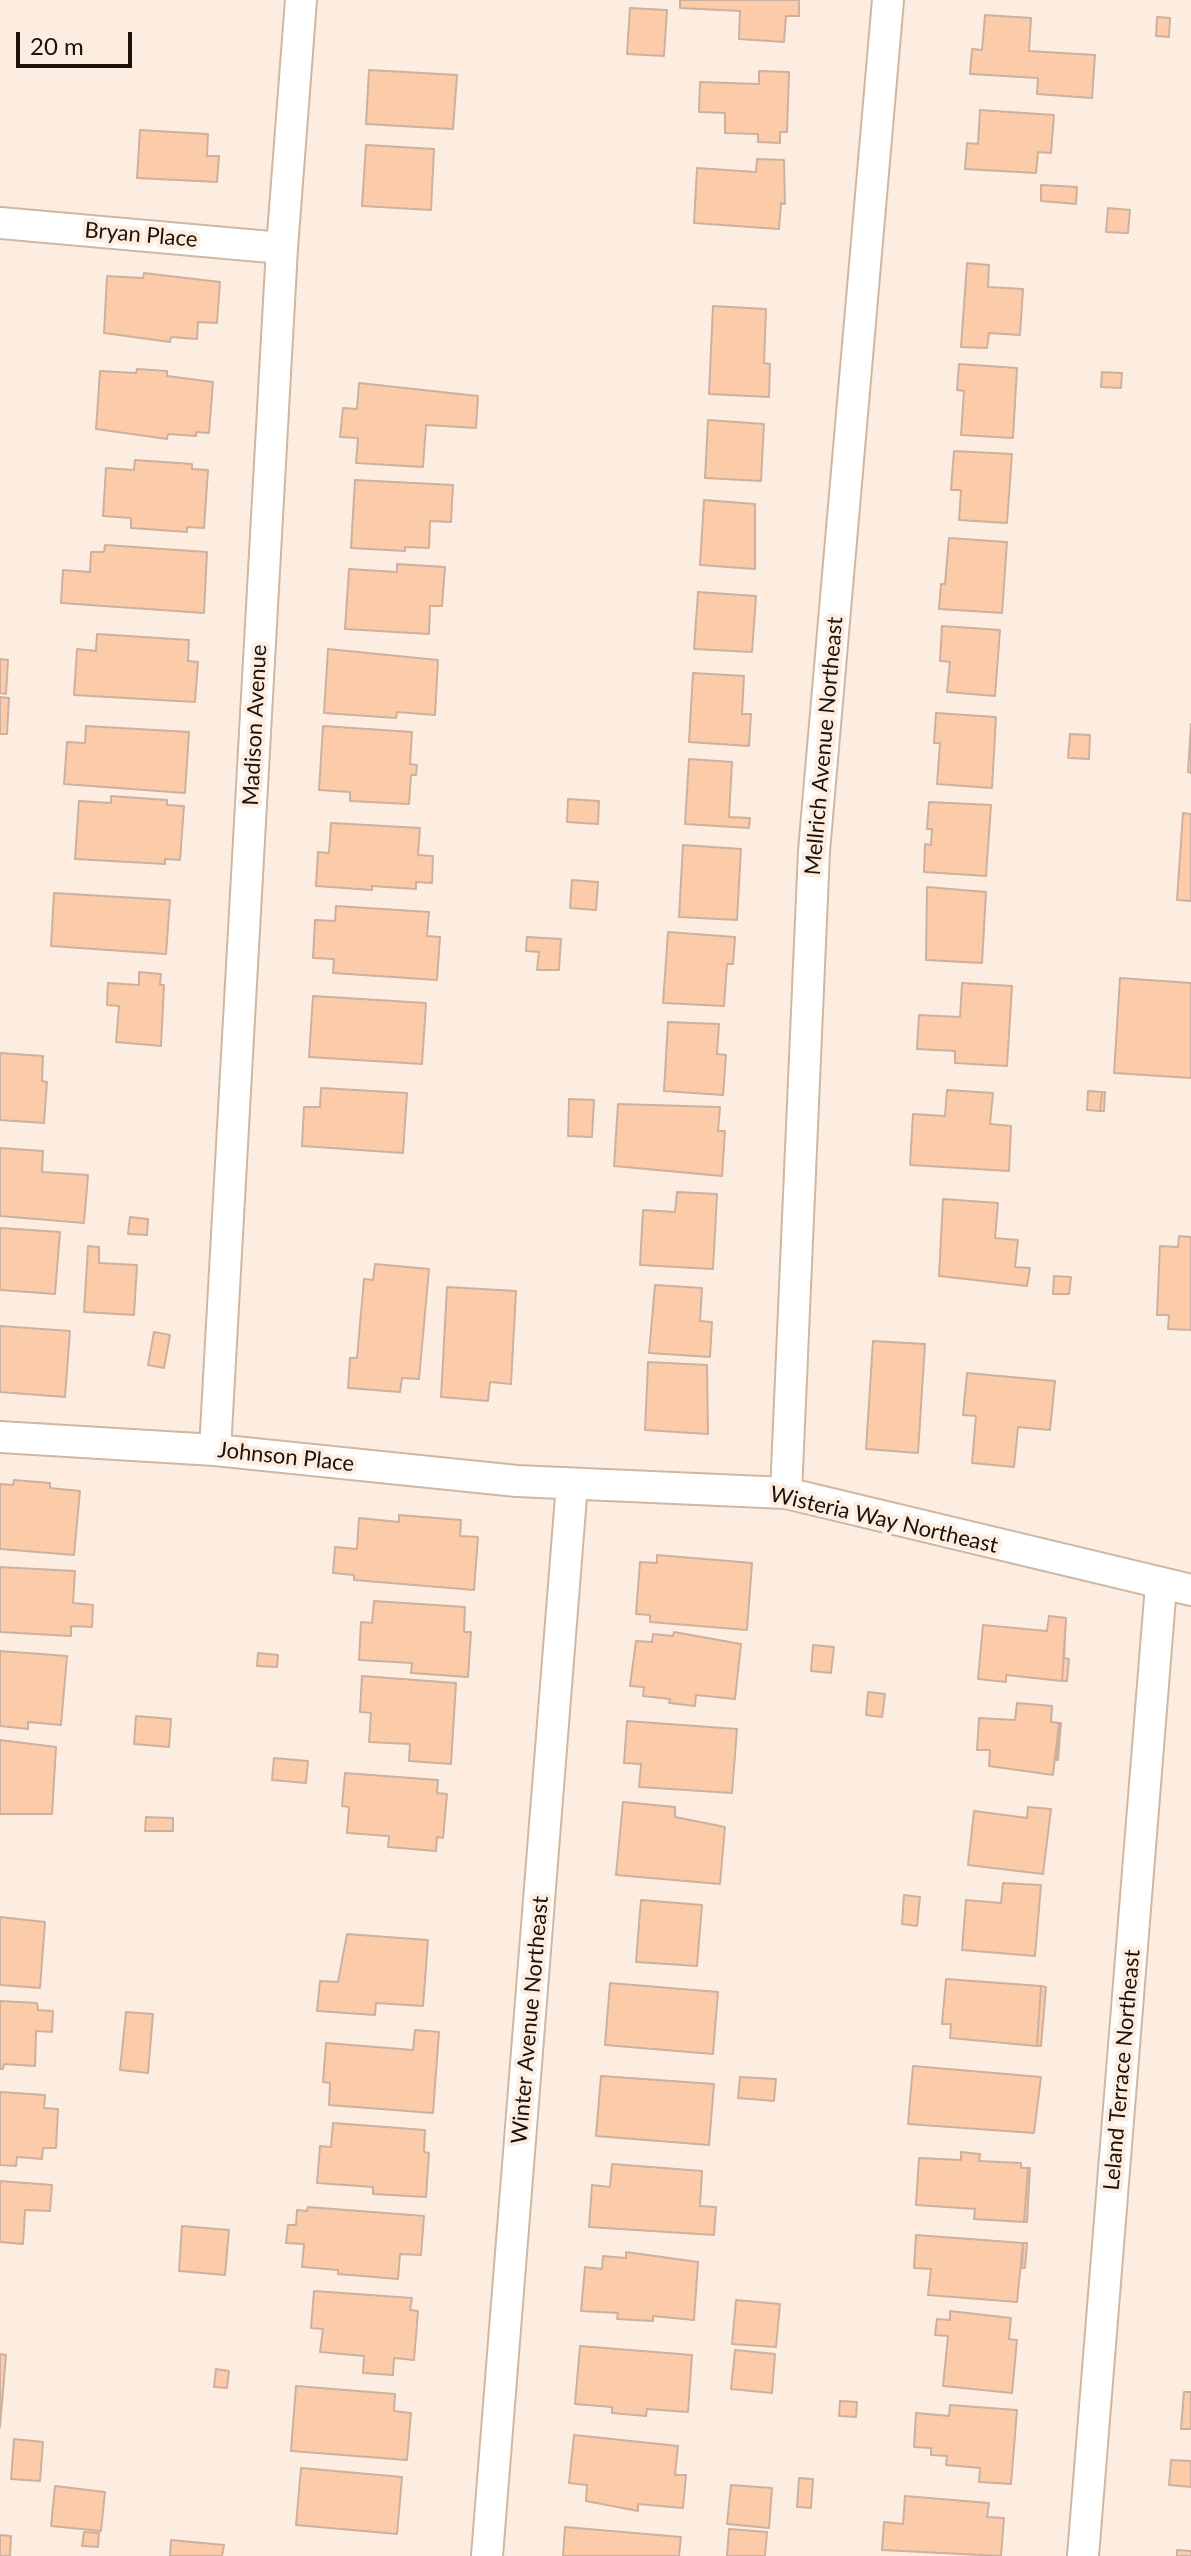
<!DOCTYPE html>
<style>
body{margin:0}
#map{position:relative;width:1191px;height:2556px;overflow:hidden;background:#fdede0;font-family:Lato,sans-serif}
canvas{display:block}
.scale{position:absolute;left:16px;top:32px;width:116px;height:36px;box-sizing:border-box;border:4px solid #1b120a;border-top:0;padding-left:10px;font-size:24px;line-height:28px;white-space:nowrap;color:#1b120a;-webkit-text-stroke:6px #fdede0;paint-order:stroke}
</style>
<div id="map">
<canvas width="1191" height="2556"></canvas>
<div class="scale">20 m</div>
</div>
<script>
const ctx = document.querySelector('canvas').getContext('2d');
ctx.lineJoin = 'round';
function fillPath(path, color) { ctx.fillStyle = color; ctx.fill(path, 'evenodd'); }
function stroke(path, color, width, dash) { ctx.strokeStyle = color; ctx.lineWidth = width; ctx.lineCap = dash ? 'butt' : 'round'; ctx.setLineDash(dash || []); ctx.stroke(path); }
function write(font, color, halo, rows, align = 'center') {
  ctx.font = font + ' Lato,sans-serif'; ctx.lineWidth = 8; ctx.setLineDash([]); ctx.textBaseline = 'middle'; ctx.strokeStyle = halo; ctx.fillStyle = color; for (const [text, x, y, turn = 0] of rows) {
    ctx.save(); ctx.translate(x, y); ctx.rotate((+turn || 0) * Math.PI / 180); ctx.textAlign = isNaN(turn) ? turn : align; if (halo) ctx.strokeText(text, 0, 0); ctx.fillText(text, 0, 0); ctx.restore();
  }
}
const building = new Path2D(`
 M680,0H799V16H786L784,42L739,39L740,11L680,8Z
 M630,8L667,10L664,56L627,54Z
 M985,15L1031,18L1029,51L1095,55L1092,98L1037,94L1038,78L970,74L972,49L982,50Z
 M1157,17L1170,18L1169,37L1156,36Z
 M369,70L457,75L453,129L366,124Z
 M759,71L789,72L787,132H780V143L758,142V134L725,133V113L699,112L700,82L759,84Z
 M980,110L1054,115L1051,153L1038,152L1036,173L965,169L967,143L978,144Z
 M140,130L208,134L207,156H219L217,182L137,178Z
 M366,145L434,149L431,210L362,206Z
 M757,159L784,160L785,204L781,203L779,229L694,223L697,168L756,172Z
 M1041,185L1077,187L1076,204L1041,201Z
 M1108,208L1130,210L1128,233L1106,232Z
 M967,263L989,265L988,287L1023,289L1020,335L989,333L987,348L961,347Z
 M144,273L220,282L217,323L198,322L197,339L171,337L170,342L104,333L107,276L143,278Z
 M713,306L766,309L764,363L770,364L769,397L709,394Z
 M959,364L1017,368L1013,438L961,435L964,391L957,390Z
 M137,369L167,371V376L213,382L209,433L196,432V436L168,434L167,439L96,429L100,371L136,373Z
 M1102,372L1122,373L1121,388L1101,387Z
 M359,383L478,396L476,428L426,425L423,467L356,463L358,438L340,437L343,408L357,409Z
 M708,420L764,424L761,481L705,478Z
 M954,451L1012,454L1007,523L959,520L961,490H951Z
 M135,460L192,464V469L208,470L204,528L187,527V532L131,528V518L103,516L106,468L134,470Z
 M355,480L453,485L451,522L430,521L429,548L405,547V551L351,548Z
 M704,500L755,504V569L700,565Z
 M949,538L1007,542L1002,613L939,609L941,584H945Z
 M105,545L207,552L204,613L61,603L63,570L90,572L91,552H104Z
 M397,564L445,567L442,606H430L429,634L345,629L349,569L397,572Z
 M698,592L756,596L752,652L694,649Z
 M942,626L1000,630L995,696L947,692L950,662L940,661Z
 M97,634L189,640L188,661L198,662L195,702L74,695L77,649L96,651Z
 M328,649L438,660L435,715L397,712L396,718L324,713Z
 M0,659L8,660L6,694L0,693Z
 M693,673L744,676L742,714H751L749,746L689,742Z
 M0,697L9,698L7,734H0Z
 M936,713L996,717L992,788L937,784L940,743H934Z
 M1191,724V773L1188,772Z
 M86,726L189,732L185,793L64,784L67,742L85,743Z
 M323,726L412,732L410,764L417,765L416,775H411L409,804L350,801V792L319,790Z
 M1070,734L1090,735L1089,759L1068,758Z
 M689,759L732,762L729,817L750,818L749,828L685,824Z
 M111,796L167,800V805L184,806L180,860L165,859V864L75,859L79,801L111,803Z
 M568,799L599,801L598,824L567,822Z
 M929,802L991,805L986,876L924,872L925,844L931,845L932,829H927Z
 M1183,813L1191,814V901L1177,900Z
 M331,823L420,828L418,855L433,856L432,883L416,882V889L372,886V890L316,886L318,852L329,853Z
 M683,845L741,849L737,920L679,917Z
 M572,880L598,882L596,910L570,908Z
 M927,887L986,892L982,963L926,960Z
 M54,893L170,900L166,954L51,946Z
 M336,906L429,912L427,936L440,937L437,980L333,973L334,959L313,958L315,920L335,921Z
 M668,932L735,937L733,964H727L724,1006L663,1003Z
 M527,937L561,939L559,970H537L539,952L526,951Z
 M139,972L161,974L160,985H164L161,1046L116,1042L119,1006L107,1005L108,983L139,985Z
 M1120,978L1191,983V1078L1114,1073Z
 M962,983L1012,986L1007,1066L955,1063V1051L917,1049L919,1015L960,1017Z
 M313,996L426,1003L422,1064L309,1057Z
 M668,1022L719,1024L717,1054L726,1055L723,1095L664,1091Z
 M0,1053L43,1056L42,1081L47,1082L44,1123L0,1120Z
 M321,1088L407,1093L403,1153L302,1146L304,1107H320Z
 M947,1090L993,1093L990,1124L1011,1126L1009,1171L910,1165L913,1114L945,1116Z
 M1088,1091L1102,1092L1100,1111L1087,1110Z
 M1102,1092H1105L1104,1111H1100Z
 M569,1099L594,1100L592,1137L568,1136Z
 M618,1104L720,1107L718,1131H725L722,1176L614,1166Z
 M0,1148L43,1151L42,1172L88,1175L84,1223L0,1216Z
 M677,1192L717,1194L713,1269L640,1265L643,1210L675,1212Z
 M943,1199L998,1203L995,1238L1018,1240L1015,1267L1030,1268L1027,1286L939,1276Z
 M130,1217L148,1219L147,1235L128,1234Z
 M0,1228L60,1232L55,1294L0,1290Z
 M1179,1236L1191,1237V1330L1168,1329L1169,1315H1157L1160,1246L1178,1247Z
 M88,1246L99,1247V1263L137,1265L134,1315L84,1312Z
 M375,1264L429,1269L419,1379L402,1378L400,1392L348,1388L350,1358H357L364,1279L373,1280Z
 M1054,1276L1071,1277L1069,1294H1053Z
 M655,1285L702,1288L700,1321L712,1322L710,1357L649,1353Z
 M447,1287L516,1291L511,1384L490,1382L488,1401L441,1397Z
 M0,1326L70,1331L65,1397L0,1392Z
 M154,1332L170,1335L164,1368L148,1365Z
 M873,1341L925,1344L918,1453L866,1449Z
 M648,1362L707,1365L708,1434L645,1430Z
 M967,1373L1055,1381L1050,1430L1018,1427L1014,1467L972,1463L976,1416L963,1415Z
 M14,1480L50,1483V1488L80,1491L74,1555L0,1549V1484L13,1485Z
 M399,1515L461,1520L460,1536L478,1537L474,1590L354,1580V1575L333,1573L335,1547L357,1549L359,1518L399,1522Z
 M657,1555L752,1563L747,1630L650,1622V1615L636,1614L640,1562L657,1563Z
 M0,1567L75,1571L73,1603L93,1605L92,1627L71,1626V1636L0,1632Z
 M374,1601L465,1607L464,1632H471L468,1677L411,1673L412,1663L359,1660L361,1622L372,1623Z
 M1049,1616L1066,1618L1062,1681L1006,1675V1682L978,1679L983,1625L1047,1631Z
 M1066,1618L1064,1658L1069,1659L1067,1681H1062Z
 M674,1632L741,1644L735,1699L696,1695L695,1706L669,1703L670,1699L643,1696L644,1687L630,1686L636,1641L652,1642L653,1634L673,1636Z
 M813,1645L834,1647L831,1673L811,1671Z
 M0,1651L67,1656L61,1725L28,1722V1729L0,1726Z
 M258,1653L278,1655L277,1667L257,1666Z
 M362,1676L456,1683L451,1764L409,1761L410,1744L369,1742L371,1713L360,1712Z
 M868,1692L885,1694L882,1717L866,1715Z
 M1017,1703L1052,1706L1051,1722L1059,1723L1053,1775L989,1766L990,1750H977L979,1718L1015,1720Z
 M136,1716L171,1719L169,1747L134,1744Z
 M627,1721L737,1729L732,1793L639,1787L641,1764L624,1763Z
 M1059,1723H1061L1058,1760H1056Z
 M0,1740L56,1747L52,1814H0Z
 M274,1758L308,1761L306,1783L272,1780Z
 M345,1773L438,1780L437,1793L447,1794L443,1838L437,1837L436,1851L388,1847L389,1836L347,1833L349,1807L342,1806Z
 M623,1802L675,1807V1817L725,1827L720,1884L616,1875Z
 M1028,1807L1051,1809L1043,1874L968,1865L974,1811L1027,1818Z
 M146,1817L173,1818V1831H145Z
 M1003,1883L1041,1885L1035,1956L962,1950L966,1900L1001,1903Z
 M904,1895L920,1897L917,1926L902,1924Z
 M641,1900L702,1905L697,1966L636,1962Z
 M0,1917L45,1922L40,1988L0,1985Z
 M347,1934L428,1940L423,2006L376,2003L375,2015L317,2011L320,1981L338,1982Z
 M946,1979L1041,1986L1037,2046L950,2038L951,2024H942Z
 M610,1983L718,1992L713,2054L605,2045Z
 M1041,1986L1046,1987L1041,2046H1037Z
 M0,2001L37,2003L38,2010L53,2011L52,2032L36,2031L35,2066L4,2064L3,2069H0Z
 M126,2012L153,2014L148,2073L120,2070Z
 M415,2030L439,2032L433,2113L329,2105L330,2083L323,2082L326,2043L413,2050Z
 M913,2066L1041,2077L1034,2133L908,2124Z
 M601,2076L714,2084L709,2145L596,2136Z
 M740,2077L776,2079L774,2101L738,2098Z
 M0,2092L45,2095L44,2108L58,2109L56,2148H43L42,2159L17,2157L16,2166L0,2165Z
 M333,2123L425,2130L424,2152L429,2153L426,2197L373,2194V2187L317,2183L320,2146L331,2147Z
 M961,2152L980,2154L979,2161L1021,2163V2168H1028L1024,2222L974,2219L975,2209L916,2205L919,2158L961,2160Z
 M612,2164L702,2171L700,2206L716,2207L714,2235L589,2227L592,2185L610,2187Z
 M1028,2168H1030L1027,2222H1024Z
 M0,2181L52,2185L50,2211L25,2210L23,2244L0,2242Z
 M308,2207L424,2216L421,2255L400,2254L398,2279L338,2274V2270L302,2267L304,2244L286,2243L288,2225H296L297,2210L307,2211Z
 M182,2226L229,2230L225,2275L179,2271Z
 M916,2235L1023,2243L1017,2302L928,2295L931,2269L914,2268Z
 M1023,2243H1027L1025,2268H1022Z
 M626,2252L698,2262L694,2320L653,2316V2321L617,2319L618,2313L581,2311L585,2267L602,2269L603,2256L626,2258Z
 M314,2291L412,2298L410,2310L418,2311L414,2360L394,2358L393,2375L363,2373L364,2356L320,2352L323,2329L311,2328Z
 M736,2300L780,2304L776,2347L732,2344Z
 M950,2311L1011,2318L1009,2339L1017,2340L1012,2393L943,2386L948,2336L935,2335L937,2319L950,2320Z
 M580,2346L692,2355L688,2412L647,2409L646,2416L612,2413V2407L575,2404Z
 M735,2350L775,2354L772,2393L731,2389Z
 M0,2354L6,2355L0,2427Z
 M216,2369L229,2371L227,2388L214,2387Z
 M296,2386L395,2394L394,2411L411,2413L407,2460L291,2451Z
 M1184,2392H1191V2429H1181Z
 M840,2401L857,2402L856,2417L839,2416Z
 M950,2405L1017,2410L1011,2484L979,2482L980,2468L946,2465L947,2456L931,2455V2448L914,2447L916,2413L949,2416Z
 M574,2435L678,2446L675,2475H686L683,2508L638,2504V2511L586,2501L587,2485L569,2483Z
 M14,2439L43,2442L40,2481L11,2479Z
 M1171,2460L1191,2461V2487L1169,2485Z
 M301,2468L402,2477L397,2534L296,2525Z
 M799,2478L813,2479L811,2508L797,2507Z
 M731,2485L772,2488L769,2528L727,2524Z
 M55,2486L105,2492L101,2531L51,2526Z
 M905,2496L989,2503L987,2517L1004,2518L1001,2556L882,2550L884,2522L903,2524Z
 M565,2527L681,2537L679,2556H563Z
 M729,2529L767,2532L765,2556H727Z
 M84,2532L99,2533L98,2547L82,2546Z
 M0,2535L11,2536L10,2556H0Z
 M171,2540L224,2545L222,2556H170Z
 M1177,2550L1191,2551V2556H1177Z`);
fillPath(building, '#fccba9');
stroke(building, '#cdb19e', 2);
const minor = new Path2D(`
 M0,223L282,248
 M0,1437L215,1450L517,1481L786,1493L1191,1590
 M215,1450L282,248L301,0
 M786,1493L814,851L888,0
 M487,2556L572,1484
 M1083,2556L1161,1585`);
stroke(minor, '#d0b7a1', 34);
stroke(minor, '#fff', 30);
write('22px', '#1b120a', '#fdede0', [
 ["Bryan Place",141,235,5],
 ["Madison Avenue",255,725,-87],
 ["Mellrich Avenue Northeast",824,746,-85],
 ["Johnson Place",286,1457,6],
 ["Wisteria Way Northeast",884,1520,13],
 ["Winter Avenue Northeast",530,2020,-85],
 ["Leland Terrace Northeast",1122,2070,-85]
]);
</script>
